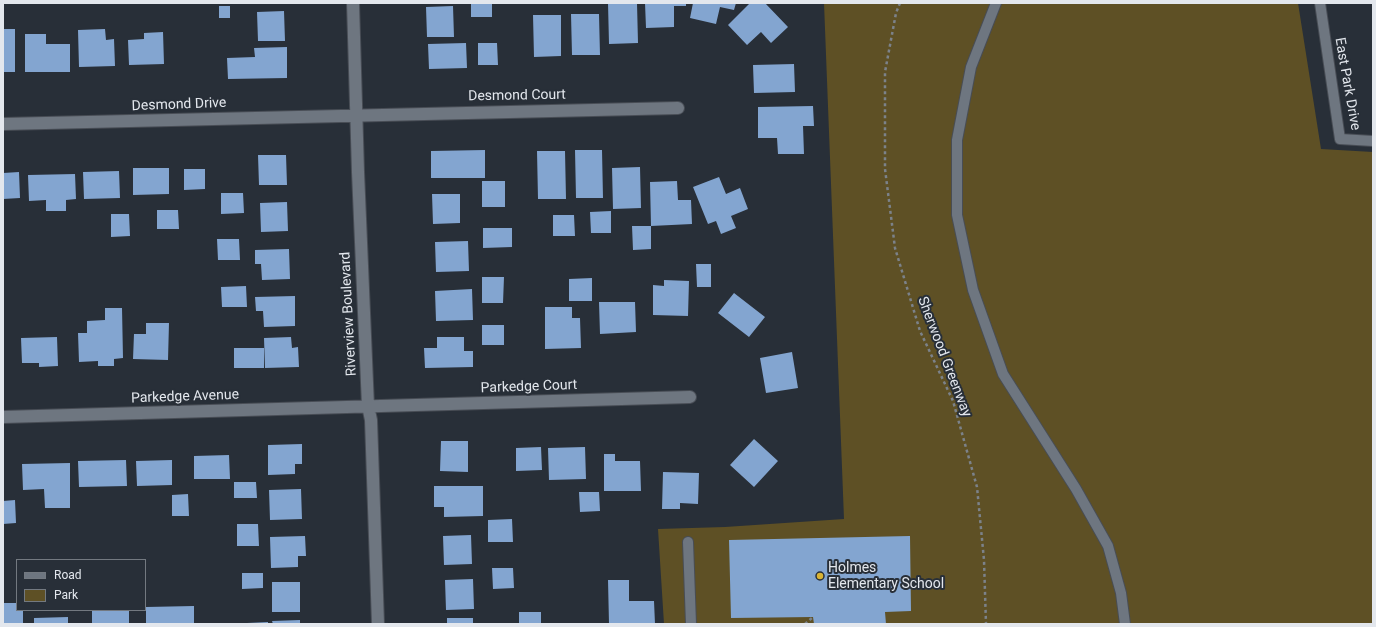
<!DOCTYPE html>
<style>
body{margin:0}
#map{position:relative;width:1376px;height:627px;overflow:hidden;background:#282f38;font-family:Roboto,sans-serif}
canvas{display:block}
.frame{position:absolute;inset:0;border:4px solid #e3e7ed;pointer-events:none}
.legend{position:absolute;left:16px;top:559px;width:130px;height:52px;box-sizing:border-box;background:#282f38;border:1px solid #737980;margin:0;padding:5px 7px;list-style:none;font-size:12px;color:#e3e7ed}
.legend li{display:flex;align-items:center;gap:8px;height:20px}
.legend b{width:20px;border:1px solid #737980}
</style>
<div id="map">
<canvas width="1376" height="627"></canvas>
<div class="frame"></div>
<ul class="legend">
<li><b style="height:5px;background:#6e7680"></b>Road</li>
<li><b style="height:11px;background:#5e5025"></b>Park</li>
</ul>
</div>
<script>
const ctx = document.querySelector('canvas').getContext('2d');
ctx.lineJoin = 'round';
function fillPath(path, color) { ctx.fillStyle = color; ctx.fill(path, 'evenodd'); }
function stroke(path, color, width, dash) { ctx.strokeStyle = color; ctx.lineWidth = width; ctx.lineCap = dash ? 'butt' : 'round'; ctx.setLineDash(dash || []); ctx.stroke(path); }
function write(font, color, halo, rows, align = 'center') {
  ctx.font = font + ' Roboto,sans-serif'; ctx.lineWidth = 4; ctx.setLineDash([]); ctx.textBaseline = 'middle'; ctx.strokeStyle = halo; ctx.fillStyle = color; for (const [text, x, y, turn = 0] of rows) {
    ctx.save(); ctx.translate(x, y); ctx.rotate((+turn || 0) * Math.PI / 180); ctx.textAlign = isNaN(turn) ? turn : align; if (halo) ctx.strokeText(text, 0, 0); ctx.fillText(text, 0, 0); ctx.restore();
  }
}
fillPath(new Path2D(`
 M824,3H1298L1321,149L1373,152V624H664L658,529L725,527L844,519Z`), '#5e5025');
fillPath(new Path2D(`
 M471,3H492V17H471Z
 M608,3H637L638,43L609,44Z
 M645,3H686V6H674V27L646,28Z
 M693,3H736L734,10L720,7L716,24L690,18Z
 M750,3H765L788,27L771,43L761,32L747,45L728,25Z
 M219,6H230V18H219Z
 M453,6L454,37H427L426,7Z
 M284,11L285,41H258L257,12Z
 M571,14H599L600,55H572Z
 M533,15H561V56L534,57Z
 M3,29H15V72H3Z
 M105,29L106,40L114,39L115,66L79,67L78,30Z
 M163,32L164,64L129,65L128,40L144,39V33Z
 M25,34H46V44H70V72H25Z
 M466,43L467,68L429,69L428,44Z
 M478,43H497L498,65H478Z
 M287,47V78L228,79L227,58L255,57L254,48Z
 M794,64L795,92L754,93L753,65Z
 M813,106L814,126H803L804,154H778L777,138H758V107Z
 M485,150V178H431V151Z
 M575,150H602L603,198H576Z
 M537,151H565L566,199H538Z
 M258,155H286L287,185H259Z
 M640,167L641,208L613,209L612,168Z
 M133,168H169V194L133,195Z
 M184,169H205V189L184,190Z
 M119,171L120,198L84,199L83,172Z
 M19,172L20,198L3,199V173Z
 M75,174L76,199L66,200V211H46V200L29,201L28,175Z
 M719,177L726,194L740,188L748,209L731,216L736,228L721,234L716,221L708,224L693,187Z
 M482,181H505V207H482Z
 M677,181L678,200H691L692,224L651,226L650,182Z
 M221,193H243L244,213L221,214Z
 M432,194H460V223L433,224Z
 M287,202L288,231L261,232L260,203Z
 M157,210H178L179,229H157Z
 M611,211V233H591L590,212Z
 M111,214H129L130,236L111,237Z
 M553,215H574L575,236H553Z
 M632,226H651V249L633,250Z
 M483,228H512V247L483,248Z
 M217,239H239L240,260H218Z
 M468,241L469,271L436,272L435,242Z
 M289,249L290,279L262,280L261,264H255V250Z
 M696,264H711V287H697Z
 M482,277H504L503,303H482Z
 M592,278V301H569V279Z
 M664,280L689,281L688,316L653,315V285L664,286Z
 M246,286L247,307H222L221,287Z
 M472,289L473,320L436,321L435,291Z
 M734,293L765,317L749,337L718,313Z
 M295,296V326L264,327L263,311H256L255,297Z
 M599,302H635L636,332L600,334Z
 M545,307H572V318H580L581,348L545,349Z
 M105,308H122L123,358L114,359V366H98V361L79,362L78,333H87V321L105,320Z
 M146,323H169L168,360L133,359L134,334H146Z
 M482,325H504V345H482Z
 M57,337L58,366L39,367V363H22L21,338Z
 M291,337L292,348L298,347L299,367L265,368L264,338Z
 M437,337H464V351H473V367L425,368L424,348H437Z
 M234,348H264V368H234Z
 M792,352L798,388L766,393L760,358Z
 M754,439L778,461L754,487L730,465Z
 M441,441H468V472L440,471Z
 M302,444V464H295V474L268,475V445Z
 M541,447L542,470L516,471V448Z
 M585,447L586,479L549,480L548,448Z
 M604,454H615V461H640L641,491H604Z
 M229,455L230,479H194V456Z
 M126,460L127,486L79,487L78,461Z
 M172,460V485L137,486L136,461Z
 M70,463V508H45L44,489L23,490L22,464Z
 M663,472L699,473L698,504L680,503V509H662Z
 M234,482H256L257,498H234Z
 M434,486H483V516L444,517V507H434Z
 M301,489L302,519L270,520L269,490Z
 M579,492H599L600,511L580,512Z
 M188,494L189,516H172V495Z
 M15,500L16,523L3,524V501Z
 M512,519L513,542H488V520Z
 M237,524H258L259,546H237Z
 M471,535L472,564L444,565L443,536Z
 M305,536L306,556H298V567L271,568L270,537Z
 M910,536L911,611L885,612L886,624H814L813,617L731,618L729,540Z
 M492,568H513L514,588L493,589Z
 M242,573H263V588L242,589Z
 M473,579L474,609L446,610L445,580Z
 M608,580H629V601H654L655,624H609Z
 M272,582H300V612H272Z
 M3,603H17V610H23V624H3Z
 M194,606V624H146V607Z
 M92,610H129V624H92Z
 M519,612H541V624H519Z
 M68,617V624H34V618Z
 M447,618H473V624H447Z
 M300,620V624H273L272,621Z
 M268,622V624H247V623Z`), '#83a5d0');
const lane = new Path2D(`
 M996,3L971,67L957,140V215L973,290L1003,374L1076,489L1108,546L1121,593L1125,624
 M1320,3L1340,139L1373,141
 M688,542L691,624`);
const street = new Path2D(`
 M353,3L358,172L368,406L371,420L378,624
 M3,124L678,108
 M3,417L690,397`);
stroke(lane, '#484d55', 12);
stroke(street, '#484d55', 14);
stroke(new Path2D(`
 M900,3L896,13L885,72V169L895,248L920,331L953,401L977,487L984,560L986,624
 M805,624L813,617`), '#7c828a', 2.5, [3, 3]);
stroke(lane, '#6e7680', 10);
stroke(street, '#6e7680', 12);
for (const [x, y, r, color] of [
 [820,576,4,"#d9b334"]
]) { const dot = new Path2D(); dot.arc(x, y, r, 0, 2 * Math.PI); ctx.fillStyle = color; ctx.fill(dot); stroke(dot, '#282f38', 1.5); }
write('14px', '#e3e7ed', '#282f38', [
 ["East Park Drive",1347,84,80],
 ["Desmond Court",517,96,-1],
 ["Desmond Drive",179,105,-2],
 ["Riverview Boulevard",349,314,-93],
 ["Sherwood Greenway",944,357,69],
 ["Parkedge Court",529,387,-2],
 ["Parkedge Avenue",185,397,-2]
]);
write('14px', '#e3e7ed', '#282f38', [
 ["Holmes",828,568],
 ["Elementary School",828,584]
], 'left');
</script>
